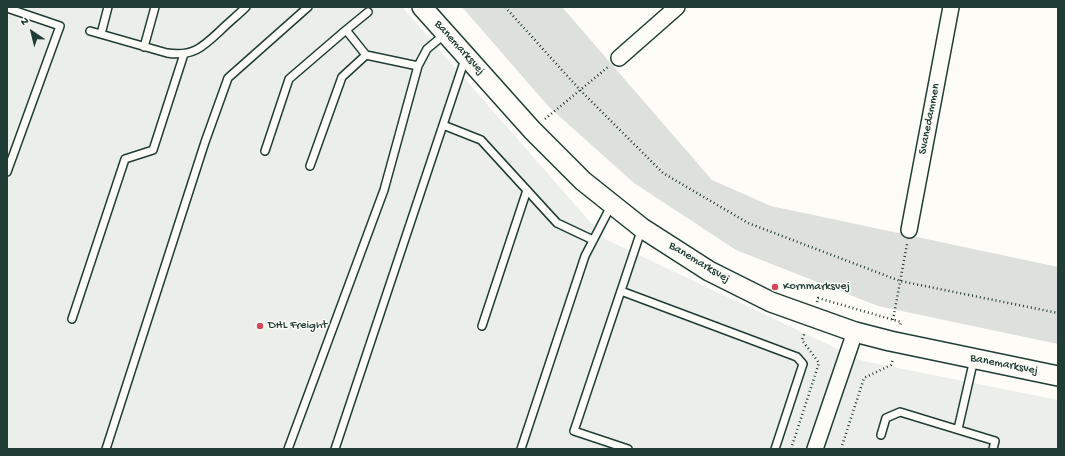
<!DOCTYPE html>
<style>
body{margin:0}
#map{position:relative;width:1065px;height:456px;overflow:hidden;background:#fdfcf7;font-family:"Gochi Hand",sans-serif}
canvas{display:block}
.frame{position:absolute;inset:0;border:8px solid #1f3d34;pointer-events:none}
.north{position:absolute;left:12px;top:12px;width:40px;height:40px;-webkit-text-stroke:3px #fdfcf7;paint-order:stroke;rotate:325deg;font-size:11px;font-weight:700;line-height:16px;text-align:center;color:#1f3d34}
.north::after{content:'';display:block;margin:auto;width:14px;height:18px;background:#1f3d34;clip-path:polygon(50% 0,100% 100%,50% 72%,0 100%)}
</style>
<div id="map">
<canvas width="1065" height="456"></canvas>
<div class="frame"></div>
<div class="north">N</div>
</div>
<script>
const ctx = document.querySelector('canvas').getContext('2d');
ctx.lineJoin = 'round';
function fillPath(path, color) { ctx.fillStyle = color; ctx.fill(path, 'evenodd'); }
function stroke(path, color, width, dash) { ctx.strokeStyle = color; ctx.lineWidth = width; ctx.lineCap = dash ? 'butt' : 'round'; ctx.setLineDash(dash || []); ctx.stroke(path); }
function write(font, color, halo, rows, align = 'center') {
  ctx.font = font + ' "Gochi Hand",sans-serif'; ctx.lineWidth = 3; ctx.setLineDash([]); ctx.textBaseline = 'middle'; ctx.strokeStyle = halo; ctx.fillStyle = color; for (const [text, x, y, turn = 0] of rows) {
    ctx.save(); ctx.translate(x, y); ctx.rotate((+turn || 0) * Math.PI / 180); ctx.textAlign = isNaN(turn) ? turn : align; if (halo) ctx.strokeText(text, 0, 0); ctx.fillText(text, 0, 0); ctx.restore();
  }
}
fillPath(new Path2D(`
 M7,7H402L605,239L863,361L1058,400V449H7Z`), '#eceee9');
fillPath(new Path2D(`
 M462,7H562L712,180L771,206L1058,267V344L878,306L736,250L634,183L549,107Z`), '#dde0db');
const service = new Path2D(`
 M7,8L60,26L7,172
 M346,30L368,12
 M90,31L167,53C193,57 203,47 221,30C229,22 238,15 246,7
 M101,34L108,7
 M144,47L155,7
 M443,125L481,140L557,223L593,240
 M265,151L289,79L346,30L366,55L418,66
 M310,166L342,77L366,55
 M621,291L797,357L803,364L775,449
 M72,319L125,159L153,150L184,54
 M482,326L527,190
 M958,429L974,359
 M881,435L886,418L900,412L995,441L993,449
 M106,449L205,142L228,78L308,7
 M288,449L384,190L418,66L427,49L445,34
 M335,449L465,59
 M521,449L585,256L612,204
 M628,449L574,431L642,228`);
const minor = new Path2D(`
 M619,58L677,7
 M909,230L951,7
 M815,449L855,332`);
const tertiary = new Path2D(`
 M422,7L532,130L583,181L642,228L709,271L771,302L855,332L890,341L1058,376`);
stroke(service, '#1f3d34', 10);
stroke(minor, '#1f3d34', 18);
stroke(tertiary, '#1f3d34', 22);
stroke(new Path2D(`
 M505,7L580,90L663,173L748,223L900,281L1058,313
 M545,119L608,67
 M817,302L818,298L901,322L900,326
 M893,320L907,244
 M791,449L819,363L802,340L805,332
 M841,449L864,378L891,365L893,359`), '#1f3d34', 2.5, [1, 3]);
stroke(service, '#fdfcf7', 7);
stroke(minor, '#fdfcf7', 15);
stroke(tertiary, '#fdfcf7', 19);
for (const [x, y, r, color] of [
 [775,287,4,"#d1495b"],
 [260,326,4,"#d1495b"]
]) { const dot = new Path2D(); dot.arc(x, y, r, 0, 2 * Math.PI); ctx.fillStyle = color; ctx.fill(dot); stroke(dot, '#fdfcf7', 1.5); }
write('12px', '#1f3d34', '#fdfcf7', [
 ["Banemarksvej",459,48,48],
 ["Svanedammen",930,119,-79],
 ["Banemarksvej",699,263,31],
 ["Banemarksvej",1004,365,11]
]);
write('12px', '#1f3d34', '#fdfcf7', [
 ["Kornmarksvej",783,287],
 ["DHL Freight",268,326]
], 'left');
</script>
